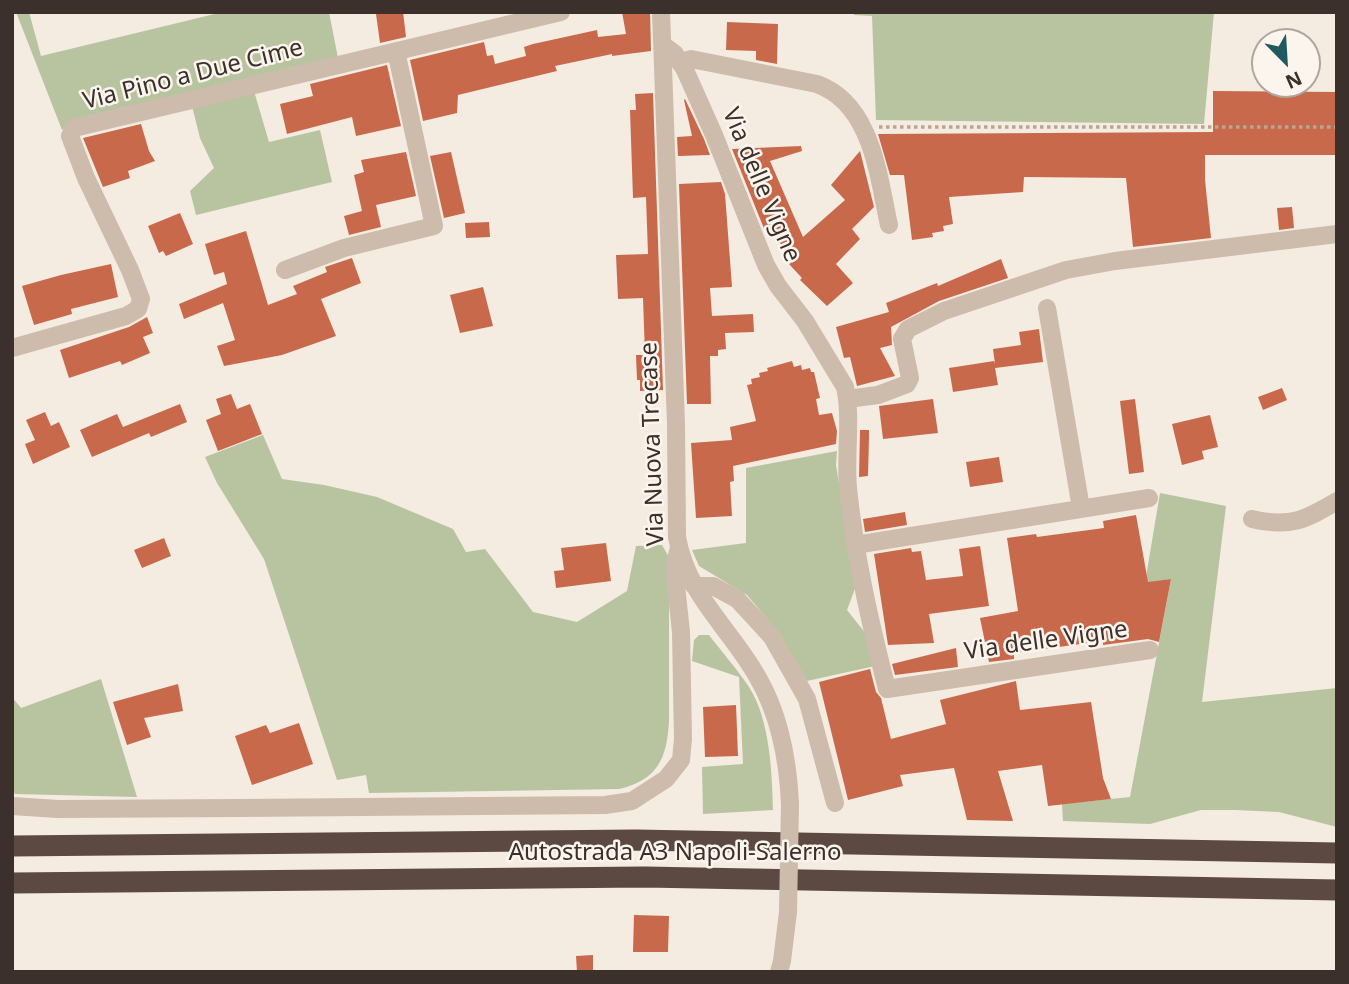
<!DOCTYPE html>
<style>
body{margin:0}
#map{position:relative;width:1349px;height:984px;overflow:hidden;background:#f4ebe1;font-family:"Noto Sans",sans-serif}
canvas{display:block}
.frame{position:absolute;inset:0;border:14px solid #3b302b;pointer-events:none}
.north{position:absolute;left:1251px;top:28px;width:70px;height:70px;box-sizing:border-box;background:#fbf5ee;border:2px solid #aea6a0;border-radius:50%;rotate:156deg;font-size:19px;font-weight:700;line-height:28px;text-align:center;color:#3b302b}
.north::after{content:'';display:block;margin:auto;width:24px;height:32px;background:#1f5a5e;clip-path:polygon(50% 0,100% 100%,50% 72%,0 100%)}
</style>
<div id="map">
<canvas width="1349" height="984"></canvas>
<div class="frame"></div>
<div class="north">N</div>
</div>
<script>
const ctx = document.querySelector('canvas').getContext('2d');
ctx.lineJoin = 'round';
function fillPath(path, color) { ctx.fillStyle = color; ctx.fill(path, 'evenodd'); }
function stroke(path, color, width, dash) { ctx.strokeStyle = color; ctx.lineWidth = width; ctx.lineCap = dash ? 'butt' : 'round'; ctx.setLineDash(dash || []); ctx.stroke(path); }
function write(font, color, halo, rows, align = 'center') {
  ctx.font = font + ' "Noto Sans",sans-serif'; ctx.lineWidth = 5; ctx.setLineDash([]); ctx.textBaseline = 'middle'; ctx.strokeStyle = halo; ctx.fillStyle = color; for (const [text, x, y, turn = 0] of rows) {
    ctx.save(); ctx.translate(x, y); ctx.rotate((+turn || 0) * Math.PI / 180); ctx.textAlign = isNaN(turn) ? turn : align; if (halo) ctx.strokeText(text, 0, 0); ctx.fillText(text, 0, 0); ctx.restore();
  }
}
fillPath(new Path2D(`
 M16,12H29L41,56L223,12H329L338,58L69,125L62,130Z
 M853,12H1214L1204,124L876,120L872,16L854,15Z
 M254,91L269,142L320,130L332,182L196,215L190,191L214,168L200,138L192,106Z
 M263,435L282,479L324,485L377,497L453,529L466,552L485,549L533,612L577,622L627,591L636,546L662,545L669,557V721C667,758 658,780 619,789L369,793L366,775L337,780L264,559L217,483L205,457Z
 M837,451L836,465L856,586L847,610L866,634L875,666L807,681L778,632L747,595L699,566L692,550L746,543V468Z
 M1160,493L1226,506L1202,702L1337,688V827L1279,812L1235,810H1201L1150,824L1063,821L1062,804L1130,797L1171,579L1145,583Z
 M699,635H709C722,652 737,669 749,687C770,720 772,772 773,810L703,814L702,767L743,764L739,677L692,661L694,640Z
 M101,679L137,797L15,794L12,789V697L21,708Z`), '#b8c4a0');
fillPath(new Path2D(`
 M387,12H403L406,37L380,43L376,14Z
 M622,12H650L651,51L612,56V54L555,66L557,71L458,95L457,113L423,121L410,60L484,42L487,56L493,55L495,64L526,56L524,47L533,44L597,30L598,37L626,34Z
 M727,22L778,24L777,64L756,60V51L726,50Z
 M387,65L401,126L356,136L352,117L287,134L280,104L313,96L310,84Z
 M1213,91L1337,92V155H1205V180L1211,238L1133,247L1126,178L1024,177L1023,192L949,197L953,224L943,226L944,231L932,233L933,237L912,240L904,175H890L878,134L1213,132Z
 M653,93L663,390L640,391V380H637L636,355H645L643,298L618,299L616,255L648,254L646,197L633,198L630,110H636L635,94Z
 M685,99L704,139L710,155L678,156L677,137L692,136L684,100Z
 M141,124L149,151L155,161L128,171L130,178L103,187L83,138Z
 M801,146L802,151L770,161L803,237L845,200L831,185L860,151L874,207L852,229L860,239L836,264L853,283L827,306L800,280L802,278L789,264L791,263L785,249L772,234L767,236L732,149Z
 M406,152L416,196L376,205L381,227L349,235L344,216L362,211L354,175L364,172L361,160Z
 M451,152L465,213L444,218L430,156Z
 M721,182L725,194L732,287L710,288L712,316L753,314L754,332L725,333L726,349L718,350V356H710L711,404H687L679,184Z
 M1292,207L1294,228L1279,230L1277,208Z
 M180,213L193,244L166,256L163,251L159,253L148,226Z
 M489,222L490,237L466,238L465,223Z
 M246,231L268,305L297,294L293,286L327,272L325,267L352,258L361,283L321,299L336,336L282,355L224,366L217,346L235,340L223,303L184,319L179,304L227,284L224,272L214,275L205,244Z
 M1001,259L1008,278L939,301L891,327L892,345L880,348L895,376L857,386L850,357L844,358L836,327L889,312L886,303L937,283L938,286Z
 M111,264L118,297L71,309L72,314L34,325L22,286L61,275Z
 M483,287L493,326L460,333L450,295Z
 M147,317L153,333L143,337L150,353L122,365L120,361L69,378L60,350L129,327Z
 M1039,329L1043,362L995,368L998,385L953,392L949,368L994,361L995,364L993,349L1021,345L1019,332Z
 M792,361L794,367L801,365L802,370L810,368L811,372H814L820,398L816,399L819,415L832,413L837,431L836,444L733,466L734,481L730,482L732,516L696,518L691,443L732,440L730,427L756,421L747,385L752,384L751,379L760,377L759,373L768,371L767,368Z
 M1282,388L1287,400L1263,410L1258,397Z
 M231,394L237,409L250,404L262,434L218,451L206,420L221,414L216,399Z
 M933,399L938,433L883,439L879,406Z
 M1135,399L1144,472L1129,474L1120,401Z
 M180,404L187,422L151,437L149,433L92,457L80,430L117,414L123,427Z
 M45,412L51,426L59,422L70,447L33,464L25,444L35,440L26,420Z
 M1210,415L1218,447L1202,451L1204,459L1182,465L1172,424Z
 M860,430H869V437L868,476L859,477Z
 M999,457L1003,482L970,487L966,462Z
 M905,512L907,525L865,532L863,519Z
 M1136,515L1148,582L1171,579L1159,642L1148,639L1103,645V641L1014,653V659L989,662L980,618L1018,611L1007,538L1036,534L1037,537L1104,528L1103,521Z
 M164,538L171,556L142,568L134,550Z
 M606,543L611,581L556,588L554,571L564,570L561,548Z
 M980,546L989,606L929,614L934,643L888,645L874,554L911,548L912,552L921,551L926,580L963,576L959,549Z
 M956,648L958,667L895,675L892,664Z
 M870,669L876,692L881,698L891,739L946,724L940,700L1016,681L1020,710L1091,702L1103,778L1111,799L1048,806L1042,765L998,771L1013,821L967,820L954,768L900,775L903,786L848,800L819,682Z
 M178,684L183,711L144,718L151,737L127,745L113,702Z
 M736,705L738,756L705,757L703,707Z
 M299,723L313,764L252,785L235,736L266,725L270,733Z
 M634,915L669,916L668,952H633Z
 M593,955V972H577L576,956Z`), '#c8694b');
stroke(new Path2D(`
 M879,127H1337`), '#b9a596', 3.5, [3.5, 3.5]);
stroke(new Path2D(`
 M661,12L676,424L677,537C687,595 729,627 757,676C780,715 788,759 790,804
 M663,45L675,54L685,70L714,135L766,265L778,286L805,321L845,387C852,419 845,455 848,488C855,557 870,622 887,689L1150,650
 M680,63L691,59L817,84C872,104 878,175 889,225
 M285,270L344,248L434,226L396,51
 M1047,308L1081,508
 M12,348L126,316L138,309L141,299L130,270L86,178L70,136L74,128L561,12
 M847,399L878,395L907,384L910,378L902,339L908,329L944,311L1066,270L1115,261L1337,234
 M1252,519C1290,528 1305,520 1337,501
 M855,545L1149,498
 M694,586H713L737,599L772,637L807,699L835,803
 M12,806L58,809L239,808L605,805L632,801L666,779L681,760L683,739L681,632L674,567L679,548
 M779,972L782,961L788,912`), '#cdbbac', 18);
stroke(new Path2D(`
 M12,846L636,840L1337,853
 M12,883L645,877L1337,890`), '#5c4a42', 21);
stroke(new Path2D(`
 M788,912L790,804`), '#cdbbac', 18);
write('24px', '#3b302b', '#fbf5ee', [
 ["Via Pino a Due Cime",193,75,-14],
 ["Via delle Vigne",761,185,67],
 ["Via Nuova Trecase",653,444,-92],
 ["Via delle Vigne",1046,641,-8],
 ["Autostrada A3 Napoli-Salerno",675,853]
]);
</script>
